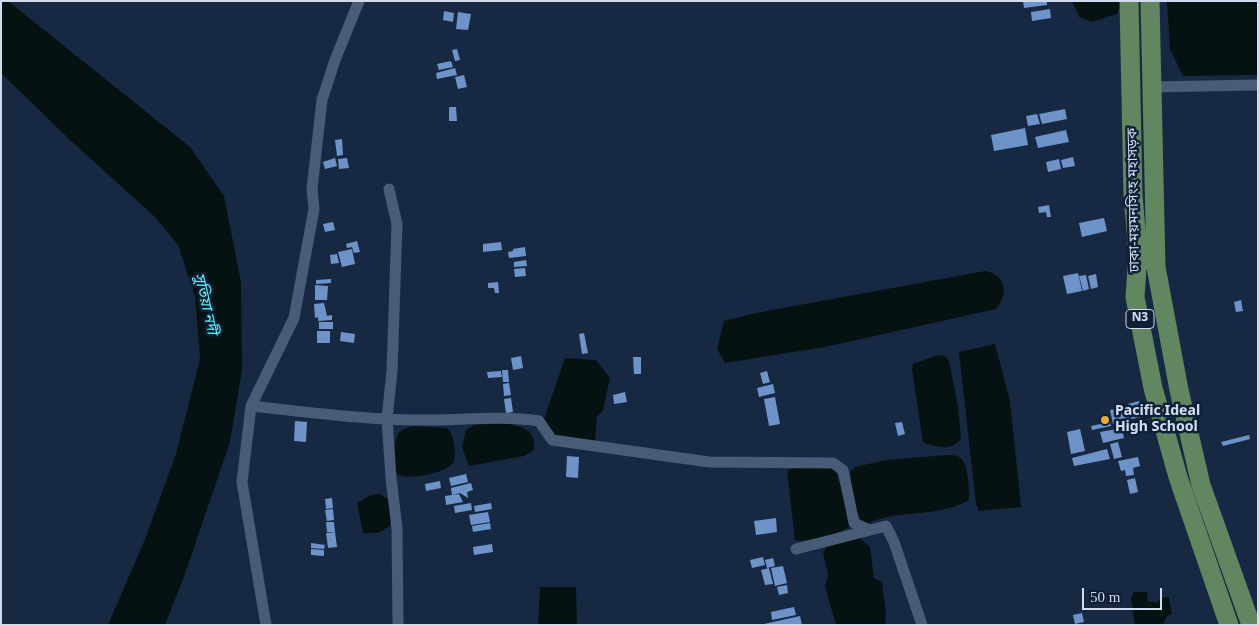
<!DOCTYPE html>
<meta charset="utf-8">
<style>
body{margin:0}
#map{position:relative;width:1259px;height:626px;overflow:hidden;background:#172942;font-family:Georgia,serif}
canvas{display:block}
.frame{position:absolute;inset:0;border:2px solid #d0dced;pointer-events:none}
.scale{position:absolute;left:1082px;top:588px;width:80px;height:22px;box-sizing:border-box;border:2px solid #d0dced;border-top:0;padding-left:6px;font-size:15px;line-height:18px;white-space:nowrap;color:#d0dced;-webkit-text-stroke:4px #0e1f37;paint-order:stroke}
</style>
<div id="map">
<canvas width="1259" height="626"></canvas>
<div class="frame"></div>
<div class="scale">50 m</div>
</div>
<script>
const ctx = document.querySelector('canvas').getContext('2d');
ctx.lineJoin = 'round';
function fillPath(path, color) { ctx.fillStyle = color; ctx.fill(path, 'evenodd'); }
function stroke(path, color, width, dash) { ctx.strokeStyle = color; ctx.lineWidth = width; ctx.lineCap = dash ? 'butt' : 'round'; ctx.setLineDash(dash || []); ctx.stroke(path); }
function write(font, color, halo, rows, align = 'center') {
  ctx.font = font + ' Georgia,"Noto Sans Bengali",serif'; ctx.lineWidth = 5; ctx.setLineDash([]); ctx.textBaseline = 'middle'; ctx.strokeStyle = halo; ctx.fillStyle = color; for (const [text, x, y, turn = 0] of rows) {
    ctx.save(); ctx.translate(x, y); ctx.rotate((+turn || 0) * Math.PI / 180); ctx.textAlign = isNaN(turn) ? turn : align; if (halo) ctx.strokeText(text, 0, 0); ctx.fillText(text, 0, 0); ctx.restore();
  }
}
fillPath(new Path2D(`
 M1,1H8L190,147L224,196L241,282L242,370L230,442L185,574L165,625H108L145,539L176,454L200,359L195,296L178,245L155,217L70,140L1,73Z
 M1072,1H1122L1117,14L1092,22L1079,17Z
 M1167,1H1258V75L1183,76L1170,49Z
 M985,271C1006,274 1009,295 996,309L825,347L725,363L717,349L724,321L756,313Z
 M995,344L1010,401L1021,507L979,511L976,504L959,352Z
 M938,355L945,356L949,361L958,406L961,439C951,451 936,448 923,442L912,369L913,364Z
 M565,358L596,360L610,378L603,411L597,416L595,442L554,439L544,419Z
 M502,423C520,426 537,428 534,450L524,456L469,466L462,447L466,430L474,425Z
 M412,426L447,428C452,433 453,438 454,445C455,452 456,459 452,464C446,473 405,481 397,474C391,468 394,454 395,447C397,433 398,431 412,426Z
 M947,455C951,455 956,455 959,457C969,463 969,490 969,500C938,518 900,509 868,523L861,520C853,503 849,489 851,471L855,467L886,460Z
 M809,465L835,468L848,512L849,527C834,536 812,542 795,540L787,470Z
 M379,494L388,499L393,511L390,526L378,533H363L357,503L371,495Z
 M860,538L870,547L874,578L882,582C883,598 888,610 885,625H836L825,587L828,575L823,552L827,547Z
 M540,587H576L577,625H538Z
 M1134,592H1147L1148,602H1158L1160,598L1169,597L1172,614L1166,617L1163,625H1135L1131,598Z`), '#061212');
fillPath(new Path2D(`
 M1023,1H1047V5L1024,8Z
 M1050,9L1051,18L1032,21L1031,12Z
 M444,11L454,13L453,22L443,20Z
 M458,12L471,14L468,30L456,29Z
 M457,49L460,60L455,61L452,50Z
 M451,61L453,67L439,70L437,64Z
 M455,68L457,75L437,79L436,73Z
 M464,75L467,87L458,89L455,77Z
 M449,107H456L457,121H449Z
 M1065,109L1067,119L1042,124L1039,114Z
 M1037,114L1040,124L1028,126L1026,116Z
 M1025,128L1028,145L994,151L991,135Z
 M1066,130L1069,142L1038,148L1035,137Z
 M342,139L343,155L337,156L335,140Z
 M1073,157L1075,166L1063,168L1061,160Z
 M335,158L337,166L325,169L323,162Z
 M347,158L349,168L339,169L338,159Z
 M1059,159L1061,169L1048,172L1046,162Z
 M1049,205L1051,217H1047L1046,212L1039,213L1038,207Z
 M1104,218L1107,231L1082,237L1079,223Z
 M333,222L335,230L325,232L323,224Z
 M357,241L360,252L354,253L352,247L347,248L346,244Z
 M501,242L502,250L483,252V244Z
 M525,247L526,256L509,258L508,252L513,251V249Z
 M352,249L355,264L342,267L338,252Z
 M337,254L339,263L331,264L330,255Z
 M526,260L527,266L514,267V262Z
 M525,268L526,276L515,277L514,269Z
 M1078,273L1082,291L1067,294L1063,276Z
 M1096,274L1098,287L1091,289L1088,276Z
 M1086,275L1089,289L1083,291L1079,276Z
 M331,279V283L316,284V280Z
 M498,282L499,293H495L494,288H488V283Z
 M315,285L328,286L327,300H315Z
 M1241,300L1243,311L1236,312L1234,302Z
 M324,303L327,316L332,315V320L318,321V317L315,318L314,304Z
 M319,322H333V329H319Z
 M317,331H330V343H317Z
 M341,332L355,334L354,343L340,341Z
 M584,333L588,353L582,354L579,334Z
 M521,356L523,368L513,370L511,358Z
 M633,357H641V374H634Z
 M502,370H508L509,382H503Z
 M501,371L502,377L488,378L487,372Z
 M767,371L770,382L763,384L760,373Z
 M509,383L511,395L504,396L503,384Z
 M773,384L775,393L759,397L757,388Z
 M625,392L627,402L614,404L613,395Z
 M775,397L780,424L769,426L764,399Z
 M511,398L513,412L506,413L504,399Z
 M1139,401L1143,417L1131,419L1128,404Z
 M1127,407L1130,420L1113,424L1110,410Z
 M295,421L307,422L306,442L294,441Z
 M902,422L905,434L898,436L895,423Z
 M1110,422L1111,426L1092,430L1091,426Z
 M1122,428L1124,438L1103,443L1100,432Z
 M1080,429L1085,451L1071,454L1067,432Z
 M1249,435L1250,439L1223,446L1221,442Z
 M1118,442L1122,457L1114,459L1110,444Z
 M1107,449L1110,459L1074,466L1072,458Z
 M567,456L579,457L578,478L566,477Z
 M1138,457L1140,466L1133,468L1134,475L1126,476L1125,470L1121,471L1118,461Z
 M466,474L468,482L451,486L449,478Z
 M1135,478L1138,492L1130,494L1127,480Z
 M440,481L441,488L426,491L425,484Z
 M471,483L473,490L467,492L468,498L460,493L452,495L451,488Z
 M459,494L463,502L446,505L445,496Z
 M332,498L333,508L326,509L325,499Z
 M471,503L472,510L455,513L454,506Z
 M491,503L492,509L475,512L474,506Z
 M333,509L334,520L327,521L325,510Z
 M488,512L490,522L471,525L469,515Z
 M776,518L777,532L756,535L754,521Z
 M326,522H334L335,532H327Z
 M490,523L491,529L473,532L472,526Z
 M335,532L337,547L328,548L326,533Z
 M311,543L325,545L324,549L311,548Z
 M492,544L493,552L474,555L473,547Z
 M311,549L324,550V556L311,555Z
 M763,557L765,565L752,568L750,560Z
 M773,558L775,566L767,568L765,560Z
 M783,566L787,583L775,586L771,568Z
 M769,568L773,584L765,585L761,570Z
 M787,585L788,593L779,595L777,587Z
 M794,607L796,615L772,620L771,612Z
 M1082,613L1084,622L1075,624L1073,615Z
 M800,616L802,625H764V624Z`), '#6e93c8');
stroke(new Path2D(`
 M1151,87L1258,85
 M389,189L397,224L392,371L387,419L391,478L397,528L398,625
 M251,406C305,412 359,419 412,420C454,421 498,415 539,421L552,440L709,462L833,463L843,470L854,523L869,530
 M796,549L886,526L894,542L922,625
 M266,625L242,482L251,406L294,318L314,209L312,189L322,100L335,60L359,1`), '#485c78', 11);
stroke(new Path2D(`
 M1129,1L1133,195L1138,254L1135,297L1153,388L1178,477L1229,625
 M1150,1L1156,267L1179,390L1201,485L1251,625`), '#62865f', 19);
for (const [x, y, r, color] of [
 [1105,420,5,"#eaaa39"]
]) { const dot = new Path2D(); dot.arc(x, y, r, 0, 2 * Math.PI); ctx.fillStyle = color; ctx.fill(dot); stroke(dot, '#0e1f37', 2); }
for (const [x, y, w] of [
 [1140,319,28]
]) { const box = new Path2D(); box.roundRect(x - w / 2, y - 9.5, w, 19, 4); ctx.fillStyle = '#0e1f37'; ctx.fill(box); stroke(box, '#d0dced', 1); }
write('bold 12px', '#d0dced', null, [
 ["N3",1140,319]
]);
write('14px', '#d0dced', '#0e1f37', [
 ["ঢাকা-ময়মনসিংহ মহাসড়ক",1135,200,-91]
]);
write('bold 14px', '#d0dced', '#0e1f37', [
 ["Pacific Ideal",1115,412],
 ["High School",1115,428]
], 'left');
write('italic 15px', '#62eef1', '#0e1f37', [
 ["সুতিয়া নদী",204,304,77]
]);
</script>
